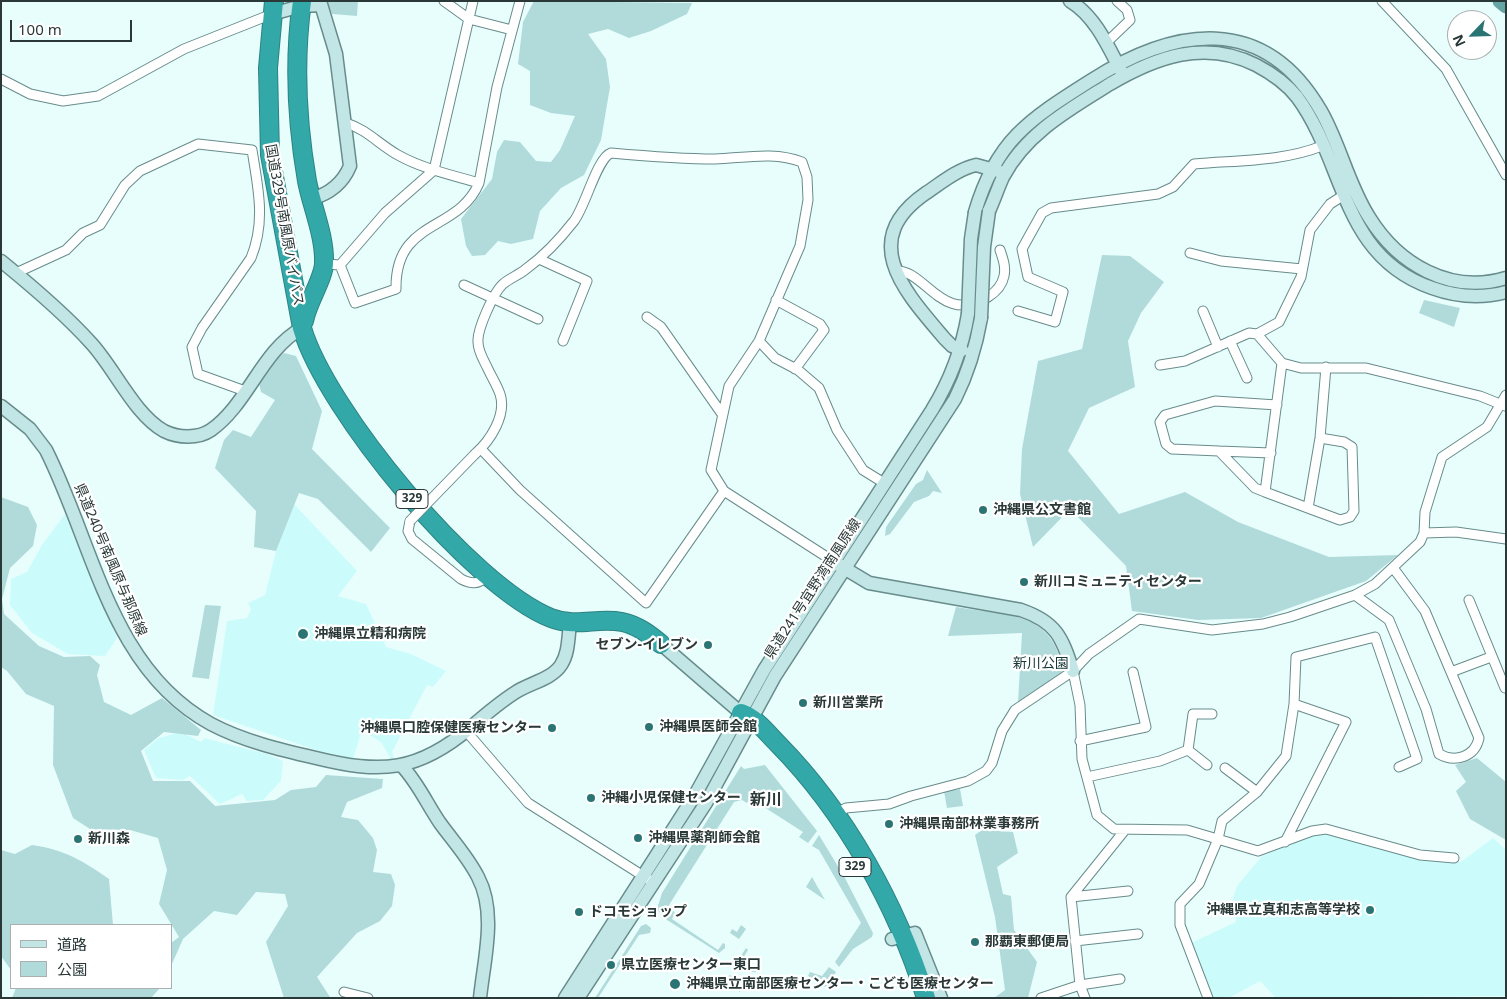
<!DOCTYPE html>
<meta charset="utf-8">
<style>
body{margin:0}
#map{position:relative;width:1507px;height:999px;overflow:hidden;background:#e7fefd;font-family:"Noto Sans","Noto Sans JP",sans-serif}
canvas{display:block}
.frame{position:absolute;inset:0;border:2px solid #2a3938;pointer-events:none}
.legend{position:absolute;left:10px;top:924px;width:162px;height:65px;box-sizing:border-box;background:#fff;border:1px solid #aab0af;margin:0;padding:6px 9px;list-style:none;font-size:15px;color:#2a3938}
.legend li{display:flex;align-items:center;gap:10px;height:25px}
.legend b{width:25px;border:1px solid #aab0af}
.north{position:absolute;left:1447px;top:10px;width:50px;height:50px;box-sizing:border-box;background:#fff;border:1px solid #aab0af;border-radius:50%;rotate:246deg;font-size:14px;font-weight:700;line-height:20px;text-align:center;color:#2a3938}
.north::after{content:'';display:block;margin:auto;width:18px;height:22px;background:#2a7574;clip-path:polygon(50% 0,100% 100%,50% 72%,0 100%)}
.scale{position:absolute;left:10px;top:20px;width:122px;height:22px;box-sizing:border-box;border:2px solid #2a3938;border-top:0;padding-left:6px;font-size:15px;line-height:18px;white-space:nowrap;color:#2a3938;-webkit-text-stroke:4px #fff;paint-order:stroke}
</style>
<div id="map">
<canvas width="1507" height="999"></canvas>
<div class="frame"></div>
<ul class="legend">
<li><b style="height:6px;background:#c2e5e5"></b>道路</li>
<li><b style="height:14px;background:#b0dbda"></b>公園</li>
</ul>
<div class="north">N</div>
<div class="scale">100 m</div>
</div>
<script>
const ctx = document.querySelector('canvas').getContext('2d');
ctx.lineJoin = 'round';
function fillPath(path, color) { ctx.fillStyle = color; ctx.fill(path, 'evenodd'); }
function stroke(path, color, width, dash) { ctx.strokeStyle = color; ctx.lineWidth = width; ctx.lineCap = dash ? 'butt' : 'round'; ctx.setLineDash(dash || []); ctx.stroke(path); }
function write(font, color, halo, rows, align = 'center') {
  ctx.font = font + ' "Noto Sans","Noto Sans JP",sans-serif'; ctx.lineWidth = 4.5; ctx.setLineDash([]); ctx.textBaseline = 'middle'; ctx.strokeStyle = halo; ctx.fillStyle = color; for (const [text, x, y, turn = 0] of rows) {
    ctx.save(); ctx.translate(x, y); ctx.rotate((+turn || 0) * Math.PI / 180); ctx.textAlign = isNaN(turn) ? turn : align; if (halo) ctx.strokeText(text, 0, 0); ctx.fillText(text, 0, 0); ctx.restore();
  }
}
fillPath(new Path2D(`
 M294,504L357,571L338,596L366,604L386,647L411,654L446,671L433,687L427,685L392,752L394,759H391L381,742L362,730L353,759L316,750L213,715L227,621L247,618L251,609L248,603L265,595L276,551Z
 M65,514L117,638L105,656L68,654L32,633L10,605L11,579L27,572L42,545Z
 M181,732L201,742L204,738L267,754L283,761L281,781L263,800L247,801L242,794L220,804L190,776L183,780L156,778L144,750L159,738Z
 M1326,834L1423,861L1461,862L1493,838L1506,850V996L1276,998L1260,981L1229,998H1213L1191,943L1236,922L1233,898L1237,886L1262,856L1314,835Z`), '#cbfcfb');
fillPath(new Path2D(`
 M326,1H358L357,16L332,14Z
 M534,1L692,3L687,14L651,31L629,38L608,29L588,34L606,59L610,87L601,140L584,175L561,188L540,211L533,239L511,244L498,241L485,255L472,256L466,246L461,219L492,179L497,152L504,140L520,142L536,161L551,162L560,150L575,116L551,113L530,105V71L518,64L523,22Z
 M1102,255L1130,256L1164,282L1141,313L1128,341L1135,387L1089,408L1068,451L1119,514L1185,492L1238,522L1329,557L1398,555L1366,581L1261,618L1198,620L1132,611L1126,566L1070,509L1033,547L1020,494L1022,449L1038,361L1082,349Z
 M1424,300L1460,308L1454,327L1419,313Z
 M284,353L296,356L322,411L312,449L390,528L371,552L318,499L299,493L276,551L254,547L256,511L215,468L224,440L233,430L251,437L275,400L261,392L259,383L274,361Z
 M927,470L942,493L933,491L929,496L914,502L890,534L885,536L886,527L916,484L923,480Z
 M1,497L28,507L37,525L33,546L10,568L2,599L4,614L39,646L64,657L90,656L100,665L97,675L104,702L131,715L162,698L201,730L198,736L164,732L141,751L153,781H190L215,806L275,800L291,790L316,787L326,775L383,779L382,788L347,802L341,817L358,820L373,838L377,850L373,872L391,874L395,885L392,906L380,921L357,933L317,977L330,997L339,998H284L266,942L288,906L285,894L256,892L237,915L214,911L183,939L171,966V943L179,937L159,904L167,870L158,838L130,830L90,829L73,818L53,765L54,706L26,694L7,671L1,667Z
 M205,605L221,606L209,679L192,677Z
 M956,607C1008,616 1055,610 1063,674L1018,703L1022,633L948,636Z
 M1477,758L1506,782V840L1470,819L1456,791L1466,782L1455,765Z
 M765,765L817,831L808,843L799,837L803,832L750,798L747,803L742,800L734,802L669,905L675,913L672,919L718,950L723,943L725,944V948L719,953L664,918L657,909L662,893L741,766L744,769Z
 M960,789L963,806L947,808L944,791Z
 M982,830L1013,832L1018,853L997,867L1003,894L1011,896L1014,930L1037,962L1028,998H994L1005,990L995,917L975,835Z
 M819,835L845,878L873,933L872,937L853,949L839,967L835,962L861,923L819,850L812,846Z
 M32,845C65,850 82,860 109,879L113,925H11V970L1,956V850L15,854Z
 M812,877L825,900L806,887Z
 M646,924L651,928L650,933L639,935L598,998H595L641,926Z
 M741,925L746,929L739,939L730,933L732,929L737,932Z
 M746,948L748,950L742,960L758,972H752L737,962Z
 M829,967L836,972L827,986L823,987L808,976L810,972L822,976Z
 M730,975L743,984L740,992L724,981Z
 M16,988H160L151,998H12Z`), '#b0dbda');
stroke(new Path2D(`
 M1500,1L1506,6`), '#65a6a5', 15);
const street = new Path2D(`
 M444,1L469,19L512,30
 M1382,1L1446,69L1506,175
 M1106,43L1130,20L1127,10L1117,1
 M1,79L30,94L63,101L98,96L184,49L272,14
 M346,123C366,129 380,145 398,155C423,169 452,175 479,183
 M1344,195L1330,204L1310,230L1301,277L1279,322L1257,334L1282,363L1301,368H1366L1480,396L1505,406
 M1190,253L1221,261L1302,269
 M539,259L587,281L563,341
 M325,264L340,265L355,303L396,289C395,218 458,233 479,183L497,87L520,1
 M340,265L385,213L434,170L473,1
 M895,271C925,268 941,326 988,297C996,292 1002,286 1004,276C1006,267 1003,259 1000,250
 M16,273L66,250L83,233L100,225L125,185L140,171L198,144L252,150C258,188 266,221 251,258L202,328L192,347L198,374L245,391
 M464,285L538,319
 M776,300L820,324L824,330L795,369
 M1018,311L1055,322L1063,292L1028,277L1022,249L1042,213L1051,208L1158,194L1173,187L1194,164C1238,160 1281,162 1322,146
 M1203,311L1218,347
 M647,317L661,327L722,414
 M759,341L775,358L798,370L819,388L837,430L863,470L884,483
 M1230,341L1247,378
 M1282,363L1265,492L1340,520L1350,517L1354,511L1352,447L1344,442L1320,438
 M1160,365L1185,361L1249,333L1257,334
 M481,449L520,490L646,603L724,491
 M1219,451L1271,453
 M475,454C490,441 507,415 500,394C497,385 491,376 487,367C483,359 478,351 478,342C477,329 494,292 503,284C510,278 519,275 526,269C544,256 560,239 574,221C586,205 597,158 611,153C645,156 680,159 715,159C744,158 774,151 802,162L807,177L808,200L800,246L759,341L729,386L711,470L724,491L833,561
 M1265,492L1255,488L1219,451L1172,449L1166,444L1160,422L1165,415L1215,401L1277,405
 M1308,508L1320,438L1326,367
 M410,521L408,531L412,539L461,579C471,584 478,585 487,576
 M1424,533L1456,532L1506,539
 M1355,595L1389,620L1426,709L1439,754C1455,763 1475,757 1479,738L1425,611L1394,569
 M1469,600L1505,688
 M1073,671L1080,705L1082,759L1097,815L1114,829L1187,830L1258,851L1312,831L1326,829L1420,855L1454,858
 M1451,672L1491,657
 M466,731L528,803L648,879
 M1080,741L1146,727L1133,672
 M1188,750L1193,714H1212
 M1225,768L1257,792
 M1087,777L1160,761L1188,750L1207,765
 M835,814L846,808L889,804L911,796L968,781L986,771L992,763L1002,731L1015,710L1073,671L1089,654L1139,619L1212,630L1263,624L1290,617L1355,595L1375,584L1420,542L1424,533L1425,512L1442,457L1487,427L1506,395
 M1285,842L1346,722L1294,704L1296,657L1375,637L1417,759L1399,767
 M1071,897L1128,891
 M1075,941L1138,934
 M344,992L368,998
 M1041,998L1080,985L1120,979
 M1085,998L1080,985L1071,897L1125,830
 M1208,998L1180,925V904L1199,884L1218,839L1222,821L1257,792L1286,756L1294,704`);
const secondary = new Path2D(`
 M1070,1C1095,16 1108,46 1121,71
 M272,14L301,6L321,5
 M311,199C329,194 343,183 350,166L336,54L320,1
 M989,211C994,200 998,188 1003,177C1026,133 1070,109 1110,84C1156,57 1205,39 1256,65C1271,73 1286,83 1297,97C1346,163 1340,256 1432,288C1457,297 1480,299 1506,292
 M975,212C996,140 1030,119 1090,81C1174,27 1264,12 1321,111C1340,144 1348,184 1369,217C1398,264 1450,295 1506,278
 M1,261C33,287 64,313 91,343C115,369 134,414 164,431C178,438 198,439 211,430C248,404 262,350 302,328
 M962,350L952,346L945,339C906,293 856,241 926,193C941,183 958,169 976,165L998,171
 M1,406L30,429L46,450C94,545 110,669 211,724C243,741 281,750 316,758C381,774 418,772 471,727C486,714 500,702 516,692C530,683 552,679 561,665C569,653 568,637 570,624
 M839,565L869,583L1021,610C1056,622 1062,637 1073,671
 M661,644L741,713
 M402,766C418,783 427,804 440,823C453,841 468,857 478,877C497,913 484,959 480,998
 M892,939L915,933L941,998
 M565,998L695,795L764,670L932,410C951,379 962,350 968,314
 M578,998L706,803L775,676L955,399C968,373 976,347 981,318`);
const highway = new Path2D(`
 M274,1L268,68L270,155L302,328C326,410 471,586 551,618C577,628 597,617 622,622C637,625 649,634 661,644
 M302,1C294,59 297,123 307,181C312,207 325,236 324,263C324,278 307,303 304,321
 M741,713C757,719 766,732 778,744C846,813 897,906 926,998`);
stroke(street, '#688c8b', 11);
stroke(secondary, '#688c8b', 15);
stroke(highway, '#2f8281', 20);
stroke(street, '#fff', 9);
stroke(secondary, '#c2e5e5', 12);
stroke(highway, '#32a9a8', 18);
const streetBridge = new Path2D(`
 M410,521L475,454`);
const secondaryBridge = new Path2D(`
 M968,314L971,239L975,212
 M981,318L984,247L989,211`);
stroke(streetBridge, '#688c8b', 11, []);
stroke(secondaryBridge, '#688c8b', 15, []);
stroke(streetBridge, '#fff', 9);
stroke(secondaryBridge, '#c2e5e5', 12);
for (const [x, y, r, color] of [
 [983,510,5,"#2a7574"],
 [1024,582,5,"#2a7574"],
 [303,634,6,"#2a7574"],
 [708,645,5,"#2a7574"],
 [803,703,5,"#2a7574"],
 [649,727,5,"#2a7574"],
 [552,728,5,"#2a7574"],
 [591,798,5,"#2a7574"],
 [889,824,5,"#2a7574"],
 [638,838,5,"#2a7574"],
 [78,839,5,"#2a7574"],
 [1370,910,5,"#2a7574"],
 [579,912,5,"#2a7574"],
 [975,942,5,"#2a7574"],
 [611,965,5,"#2a7574"],
 [675,984,6,"#2a7574"]
]) { const dot = new Path2D(); dot.arc(x, y, r, 0, 2 * Math.PI); ctx.fillStyle = color; ctx.fill(dot); stroke(dot, '#fff', 2); }
for (const [x, y, w] of [
 [412,499,32],
 [855,867,32]
]) { const box = new Path2D(); box.roundRect(x - w / 2, y - 9.5, w, 19, 4); ctx.fillStyle = '#fff'; ctx.fill(box); stroke(box, '#2a3938', 1); }
write('bold 12px', '#2a3938', null, [
 ["329",412,499],
 ["329",855,867]
]);
write('14px', '#2a3938', '#fff', [
 ["国道329号南風原バイパス",284,225,80],
 ["県道240号南風原与那原線",110,560,67],
 ["県道241号宜野湾南風原線",813,589,-57]
]);
write('bold 14px', '#2a3938', '#fff', [
 ["沖縄県公文書館",993,510],
 ["新川コミュニティセンター",1034,582],
 ["沖縄県立精和病院",314,634],
 ["セブン-イレブン",698,645,"right"],
 ["新川営業所",813,703],
 ["沖縄県医師会館",659,727],
 ["沖縄県口腔保健医療センター",542,728,"right"],
 ["沖縄小児保健センター",601,798],
 ["沖縄県南部林業事務所",899,824],
 ["沖縄県薬剤師会館",648,838],
 ["新川森",88,839],
 ["沖縄県立真和志高等学校",1360,910,"right"],
 ["ドコモショップ",589,912],
 ["那覇東郵便局",985,942],
 ["県立医療センター東口",621,965],
 ["沖縄県立南部医療センター・こども医療センター",686,984]
], 'left');
write('14px', '#173837', '#fff', [
 ["新川公園",1041,664]
]);
write('bold 16px', '#2a3938', '#fff', [
 ["新川",766,800]
]);
</script>
